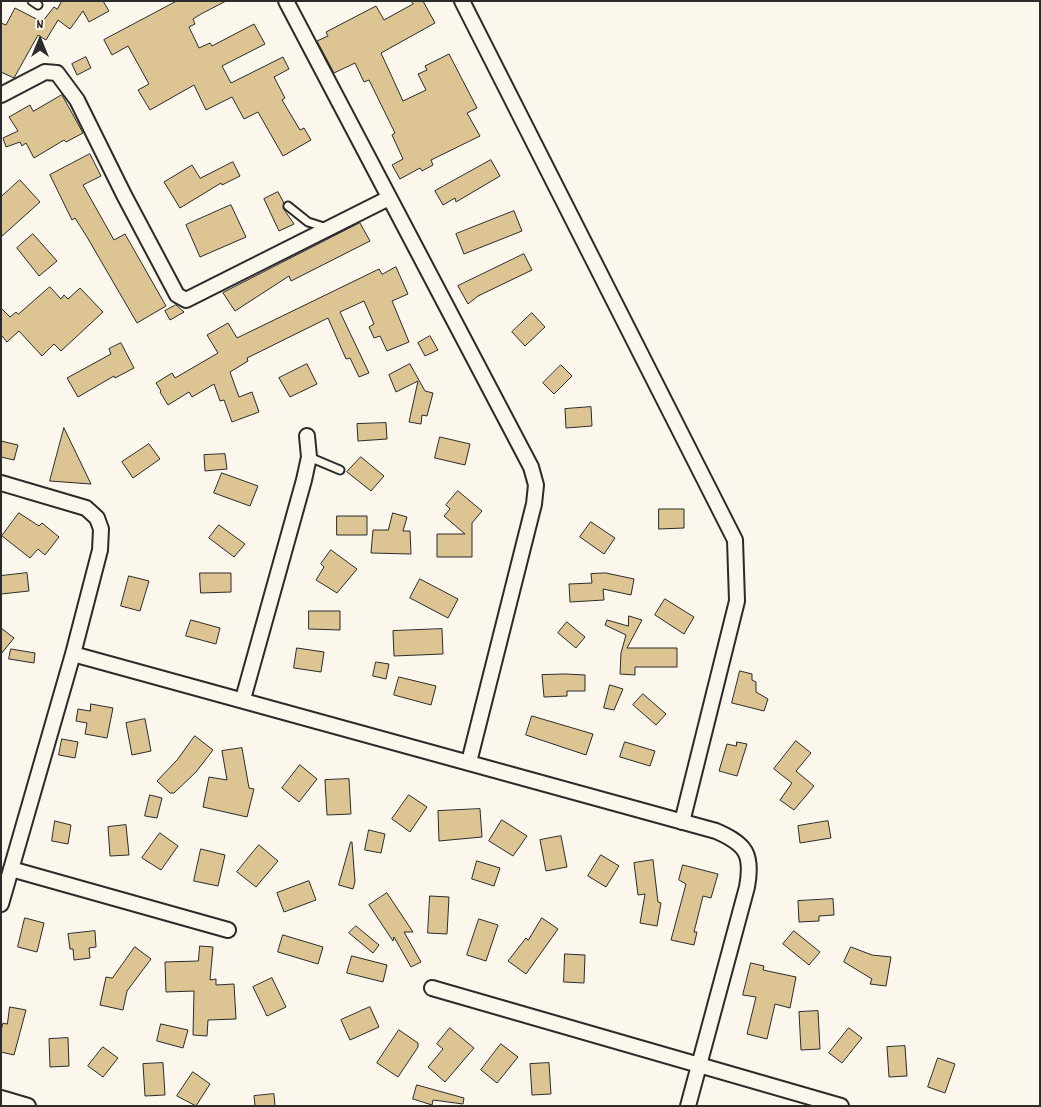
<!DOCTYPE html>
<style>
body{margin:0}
#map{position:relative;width:1041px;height:1107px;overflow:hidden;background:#fbf7ec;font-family:Dekko,sans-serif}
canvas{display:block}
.frame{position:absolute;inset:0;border:2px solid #2b2b2b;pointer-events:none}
.north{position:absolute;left:15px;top:15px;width:50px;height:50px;-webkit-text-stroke:4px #fbf7ec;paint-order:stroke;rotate:0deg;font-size:14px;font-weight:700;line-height:20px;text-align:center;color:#2b2b2b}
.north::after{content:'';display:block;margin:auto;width:18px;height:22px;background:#2b2b2b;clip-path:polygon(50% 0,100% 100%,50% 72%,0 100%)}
</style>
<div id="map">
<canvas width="1041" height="1107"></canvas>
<div class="frame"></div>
<div class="north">N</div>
</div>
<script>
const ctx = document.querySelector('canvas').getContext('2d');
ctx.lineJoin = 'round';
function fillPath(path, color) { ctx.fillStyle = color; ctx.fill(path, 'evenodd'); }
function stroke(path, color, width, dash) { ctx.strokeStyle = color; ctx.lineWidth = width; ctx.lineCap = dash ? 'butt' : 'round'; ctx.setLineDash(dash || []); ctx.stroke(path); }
const building = new Path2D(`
 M62,1H103L109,11L89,22L83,11L70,29L58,20L46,40L38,35L14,78L1,72V23L6,25L15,8L42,22L54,7L57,9Z
 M177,1H226L201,14L193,19L195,24L189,27L199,48L210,43L212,46L254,24L265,44L222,66L231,83L283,57L289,69L274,77L285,98L282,100L300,130L304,128L311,140L283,156L258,112L244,119L232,97L206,110L194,85L150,110L138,90L149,84L128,46L112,55L104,40Z
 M411,1H423L435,23L381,53L403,101L426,90L418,74L427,70L425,66L449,54L477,108L467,113L480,136L431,160L433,165L422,171L420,168L400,179L392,165L403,159L392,135L395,133L369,80L364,82L355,63L334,73L317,41L328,36L326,32L376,6L384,20L413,4Z
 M86,57L91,68L77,75L72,64Z
 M62,95L83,133L66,142L64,140L34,158L26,143L22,146L20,142L6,147L3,138L18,131L9,117L30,105L33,111Z
 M90,154L101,176L83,185L114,240L125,234L166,306L137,323L87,237L75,218L72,220L50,175Z
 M491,160L500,176L456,202L455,198L443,205L435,191Z
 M233,162L240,176L222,185L221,183L180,208L164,182L192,165L200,178Z
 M20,180L40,202L1,237V197Z
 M278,192L284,203L283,208L294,224L279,231L264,199Z
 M231,205L246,237L200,257L186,225Z
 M514,211L522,231L464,254L456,234Z
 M360,223L370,241L291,281L289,276L235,311L223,293Z
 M33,234L57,261L39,276L17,248Z
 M524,254L532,270L478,296L468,304L458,286Z
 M396,267L408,294L392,301L409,342L387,351L380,336L374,338L369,327L374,324L364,301L340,312L369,373L359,377L350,358L346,359L328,318L247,358L248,361L230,372L239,397L252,392L259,412L232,422L224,400L220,401L214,384L192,397L189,392L168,405L160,392L161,391L156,383L172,373L175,378L218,353L207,335L228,323L237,338L379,269L382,274Z
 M50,287L61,299L64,295L68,299L80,288L103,312L61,351L54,344L42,356L19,331L7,342L1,335V308L10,317L16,312L18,314Z
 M176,305L184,312L170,320L165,311Z
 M532,313L545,327L525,346L512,332Z
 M430,336L438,350L425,356L418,343Z
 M121,343L134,368L115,378L114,376L78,397L67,378L111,354L109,349Z
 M307,364L317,384L290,397L279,378Z
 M410,364L425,391L433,393L427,416L422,415L421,424L409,422L418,381L396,392L389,375Z
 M561,365L572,376L554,394L543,383Z
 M591,407L592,426L566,428L565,409Z
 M386,423L387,439L358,441L357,424Z
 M64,428L91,484L50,481Z
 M440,437L470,444L465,465L435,458Z
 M1,441L18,445L14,460L1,457Z
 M149,444L160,459L133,478L122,462Z
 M225,454L227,469L205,471L204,455Z
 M361,457L384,476L371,491L347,472Z
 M222,473L258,486L250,506L214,493Z
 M458,491L482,511L472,523V557H437V534H465L444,516L450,509L446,505Z
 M659,509H684V528L659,529Z
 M19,513L39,526L42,523L59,537L45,555L38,549L30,558L2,536Z
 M393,513L407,517L403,531H410L411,554L371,553L373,530H388Z
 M337,516H367V535H337Z
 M591,522L615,538L604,554L580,537Z
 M219,525L245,544L234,557L209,538Z
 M331,550L357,569L337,593L316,580L324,567L321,564Z
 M27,573L29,591L1,594V576Z
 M200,573H231V592L201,593Z
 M606,573L634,579L631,595L603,589L604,600L570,602L569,584L592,583L591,574Z
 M129,576L149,581L140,611L121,606Z
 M420,579L458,599L448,618L410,598Z
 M665,599L694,617L684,634L655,615Z
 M309,611H340V630L309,629Z
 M629,616L642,620L627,648H677V667H635V675L620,674L621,653L626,635L605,625L607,620L628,626Z
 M191,620L220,628L216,644L186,636Z
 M567,622L585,637L576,648L558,633Z
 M1,628L14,638L1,654Z
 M442,629L443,654L394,656L393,631Z
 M297,648L324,652L321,672L294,668Z
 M11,649L35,653L34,663L9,659Z
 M376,662L389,664L386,679L373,676Z
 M740,671L752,674V680L756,682V692L768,699L764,711L732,703Z
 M566,674L585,675V691H567V696L544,697L542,675Z
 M399,677L436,686L431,705L394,695Z
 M610,685L623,689L614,710L604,708Z
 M643,694L666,714L656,725L633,705Z
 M91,704L113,708L107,738L85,734L87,723L76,721L78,709L90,711Z
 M532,716L593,734L586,755L526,735Z
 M145,719L151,751L132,755L126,723Z
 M195,736L213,750L196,772L174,793H170L157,781L177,760Z
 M62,739L78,742L75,758L59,755Z
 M796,741L811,753L796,771L814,786L794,810L780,800L792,783L774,769Z
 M625,742L655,751L650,766L620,757Z
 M737,742L747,744L737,776L719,771L727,744L736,746Z
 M242,748L249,788L254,789L247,817L203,807L209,777L227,780L222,751Z
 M300,765L317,779L299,802L282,788Z
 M349,779L351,814L327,815L325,780Z
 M150,795L162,798L157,818L145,816Z
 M409,795L427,807L410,832L392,819Z
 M480,809L482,837L439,841L438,811Z
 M502,820L527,836L513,856L489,841Z
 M55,821L71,825L68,844L52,841Z
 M828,821L831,838L800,843L798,826Z
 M126,825L129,855L110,856L108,827Z
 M369,830L385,834L381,853L365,850Z
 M160,833L178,846L161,870L142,858Z
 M561,836L567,867L546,871L540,840Z
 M351,842H352L355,882L353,889L339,885Z
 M259,845L278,861L256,887L237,872Z
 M201,849L225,855L218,886L194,881Z
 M601,855L619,866L606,887L588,876Z
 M653,860L658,902L661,903L657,926L640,923L645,894L638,895L634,863Z
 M477,861L500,868L494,886L472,879Z
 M683,865L718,874L711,898L703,896L694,932H697L694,945L671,940L686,884L679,880Z
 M309,881L316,900L284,912L277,893Z
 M387,893L413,932H404L421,962L411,967L394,937L393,941L369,905Z
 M430,896L449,897L447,934L428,933Z
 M833,899L834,915L819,916V921L799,922L798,901Z
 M25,918L44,923L37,952L18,947Z
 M542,918L558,929L526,974L508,961L526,938L528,940Z
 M479,919L498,925L486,961L467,955Z
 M356,926L379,945L373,953L349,933Z
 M95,931L96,947L89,948L90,958L74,960L73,949H70L68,934Z
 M794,931L820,952L809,965L783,944Z
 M283,935L323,947L318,964L278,952Z
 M200,946L213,947L210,980L216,979V985L234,984L236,1019L208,1020L207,1036L193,1035L194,991L166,992L165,962L198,961Z
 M135,947L151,959L127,991L123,1010L100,1005L106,977L112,978Z
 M851,947L872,955L891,957L886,986L870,984L872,979L844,962Z
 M565,954L585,955L584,983L564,982Z
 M352,956L387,965L383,982L347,973Z
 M751,963L764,966L763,970L796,977L790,1008L775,1004L767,1039L747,1034L756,997L743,995Z
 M272,978L286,1007L267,1016L253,987Z
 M10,1007L26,1010L14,1055L1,1052V1030L3,1023L7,1024Z
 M370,1007L379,1027L350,1040L341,1020Z
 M818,1011L820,1049L801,1050L799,1012Z
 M161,1024L188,1030L183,1048L157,1041Z
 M450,1028L474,1048L445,1082L428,1067L443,1049L437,1044Z
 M849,1028L862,1038L842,1063L829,1053Z
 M399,1030L418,1043V1047L398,1077L377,1063Z
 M68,1038L69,1066L50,1067L49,1039Z
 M501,1044L518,1057L497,1083L481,1070Z
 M905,1046L907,1076L889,1077L887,1047Z
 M103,1047L118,1058L103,1077L88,1066Z
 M938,1058L955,1064L945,1093L928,1087Z
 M163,1063L165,1095L145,1096L143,1064Z
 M549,1063L551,1094L532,1095L530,1064Z
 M193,1072L210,1084L196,1106L177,1096Z
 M417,1085L464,1098L463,1104L433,1100L432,1105L413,1099Z
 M274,1094L275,1106H255L254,1096Z`);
fillPath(building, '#dcc493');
stroke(building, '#2b2b2b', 1);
const service = new Path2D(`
 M32,1L38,5
 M288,206L308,222L327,228
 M309,457L340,470`);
const minor = new Path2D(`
 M286,1L531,467L536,485L534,504L469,762
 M462,1L735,540L737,601L682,822
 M1,95L45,72L57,73L77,100L124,195L177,295L186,300L389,198
 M1,483L86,508L97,518L101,529L100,550L73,654L1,904
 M73,654L716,831C746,844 753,854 747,887L688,1106
 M243,699L304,480L309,457L307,436
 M11,869L228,930
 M432,988L841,1106
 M1,1098L28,1106`);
stroke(service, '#2b2b2b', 11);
stroke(minor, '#2b2b2b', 18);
stroke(service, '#fbf7ec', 7);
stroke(minor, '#fbf7ec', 14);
</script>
